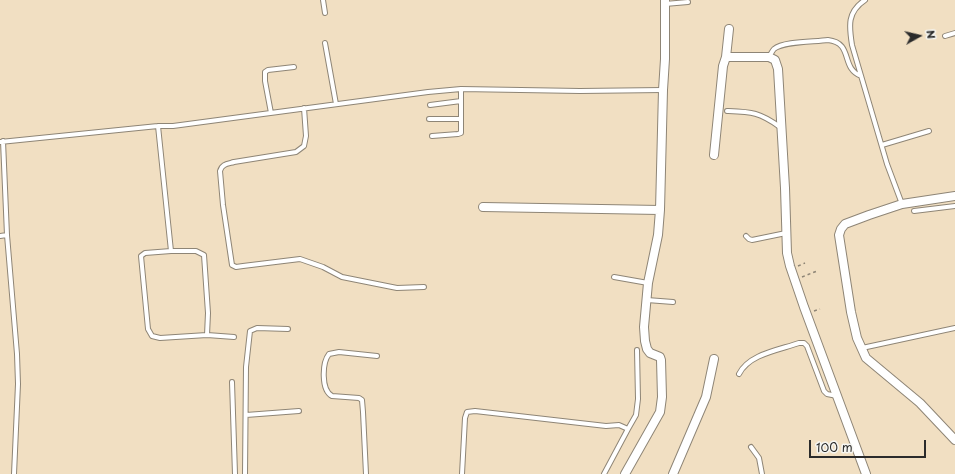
<!DOCTYPE html>
<style>
body{margin:0}
#map{position:relative;width:955px;height:474px;overflow:hidden;background:#f1dfc2;font-family:"Playpen Sans",sans-serif}
canvas{display:block}
.north{position:absolute;left:899px;top:16px;width:40px;height:40px;-webkit-text-stroke:3px #f6f6f2;paint-order:stroke;rotate:82deg;font-size:11px;font-weight:700;line-height:16px;text-align:center;color:#2b2b2b}
.north::after{content:'';display:block;margin:auto;width:14px;height:18px;background:#2b2b2b;clip-path:polygon(50% 0,100% 100%,50% 72%,0 100%)}
.scale{position:absolute;left:809px;top:440px;width:117px;height:18px;box-sizing:border-box;border:2px solid #2b2b2b;border-top:0;padding-left:5px;font-size:12px;line-height:14px;white-space:nowrap;color:#2b2b2b;-webkit-text-stroke:3px #f6f6f2;paint-order:stroke}
</style>
<div id="map">
<canvas width="955" height="474"></canvas>
<div class="north">N</div>
<div class="scale">100 m</div>
</div>
<script>
const ctx = document.querySelector('canvas').getContext('2d');
ctx.lineJoin = 'round';
function stroke(path, color, width, dash) { ctx.strokeStyle = color; ctx.lineWidth = width; ctx.lineCap = dash ? 'butt' : 'round'; ctx.setLineDash(dash || []); ctx.stroke(path); }
const service = new Path2D(`
 M323,0L325,13
 M865,0C847,12 849,26 852,45L887,164L902,204
 M665,4L688,2
 M945,36L955,33
 M325,43L336,104
 M769,57C771,54 772,51 774,49C784,41 815,42 828,40C854,43 840,68 861,76
 M430,105L461,101
 M304,108L306,136L304,146L296,152L234,162C227,164 222,164 220,171L223,205L232,265L236,267L243,266L300,259L323,267L342,277L397,288L424,287
 M727,111C752,112 759,112 780,127
 M271,113L265,81V72L268,70L294,67
 M429,119H461
 M158,126L171,251L145,253L141,256L148,329L152,336L160,338L207,335L234,337
 M432,136L458,134L461,133V89
 M3,141L7,235L17,354L18,384L14,474
 M0,142L158,126H173L428,92L461,89L580,91L663,90
 M882,145L929,131
 M914,211L955,206
 M0,236L7,235
 M746,236L749,239L752,240L786,233
 M171,251H196L204,255L208,313L207,335
 M614,277L648,283
 M647,300L673,302
 M862,348L955,328
 M739,374C749,354 779,350 799,343H804L807,346L824,391L827,394L837,396
 M232,382L235,474
 M246,415L299,411
 M628,429L636,415L638,399L637,350
 M751,447L759,458L762,474
 M245,474L246,367L250,331L257,328L288,329
 M366,474L363,412L362,400L359,398L332,396C321,390 322,363 329,354L339,352L377,356
 M462,474L465,418L467,412L475,411L606,426L619,425L628,429L604,474`);
const minor = new Path2D(`
 M726,57H769L775,60L778,69L785,188L787,253L790,266L804,307L866,474
 M714,155L723,66L726,57L729,29
 M955,196L902,204L869,215L845,224L841,229L839,235L851,312L857,338L866,358L920,403L955,440
 M483,207L660,210
 M625,474L660,412L662,397L661,360L660,357L650,353L647,349L645,341L644,327L648,283L658,235L660,210L663,90L665,59V0
 M673,474L706,397L714,359`);
stroke(service, '#8e8576', 6);
stroke(minor, '#8e8576', 10);
stroke(new Path2D(`
 M798,266L805,263
 M802,277L817,271
 M814,311L820,309`), '#8e8576', 1.5, [3, 3]);
stroke(service, '#fff', 4);
stroke(minor, '#fff', 8);
</script>
